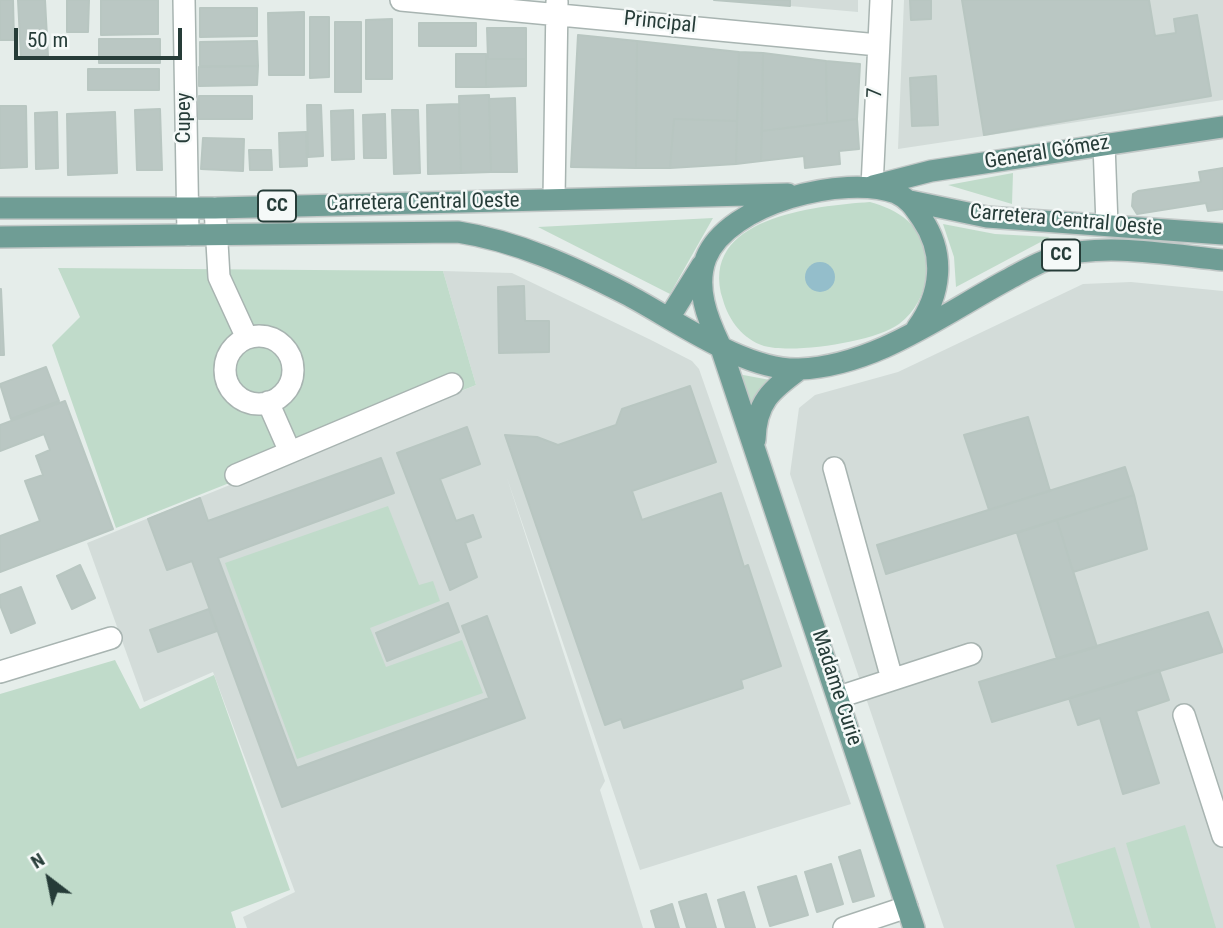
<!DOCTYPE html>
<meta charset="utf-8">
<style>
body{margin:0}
#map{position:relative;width:1223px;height:928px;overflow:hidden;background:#e5edea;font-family:"Roboto Condensed",sans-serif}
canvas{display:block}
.north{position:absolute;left:14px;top:844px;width:70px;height:70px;-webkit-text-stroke:5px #f5f9f8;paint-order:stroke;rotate:328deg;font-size:19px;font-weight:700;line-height:28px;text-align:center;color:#263c38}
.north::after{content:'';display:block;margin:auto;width:24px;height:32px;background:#263c38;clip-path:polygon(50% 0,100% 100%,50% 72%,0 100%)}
.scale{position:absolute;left:14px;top:28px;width:168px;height:32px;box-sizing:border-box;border:4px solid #263c38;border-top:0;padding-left:9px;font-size:21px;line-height:24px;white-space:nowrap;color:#263c38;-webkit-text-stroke:5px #f5f9f8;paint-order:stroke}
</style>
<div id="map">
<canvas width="1223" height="928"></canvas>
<div class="north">N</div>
<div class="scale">50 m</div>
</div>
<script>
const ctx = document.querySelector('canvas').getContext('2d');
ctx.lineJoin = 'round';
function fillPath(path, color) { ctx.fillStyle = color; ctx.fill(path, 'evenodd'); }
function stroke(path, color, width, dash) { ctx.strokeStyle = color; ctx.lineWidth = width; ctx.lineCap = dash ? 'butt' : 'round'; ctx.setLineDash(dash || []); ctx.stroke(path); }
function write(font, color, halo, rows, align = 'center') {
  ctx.font = font + ' "Roboto Condensed",sans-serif'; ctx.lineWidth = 5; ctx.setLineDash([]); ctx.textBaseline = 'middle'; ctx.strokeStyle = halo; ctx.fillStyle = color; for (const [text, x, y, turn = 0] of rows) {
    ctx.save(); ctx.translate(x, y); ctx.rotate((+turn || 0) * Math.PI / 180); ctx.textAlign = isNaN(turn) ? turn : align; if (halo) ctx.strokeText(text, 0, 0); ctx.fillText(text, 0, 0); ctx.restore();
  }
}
fillPath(new Path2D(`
 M714,0H858V12L790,6Z
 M904,0H1223V100L898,149Z
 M443,271L512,273L651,340L692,361L699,369L851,804L640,870L507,478L605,781L600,790L643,928H247L243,917L295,892L213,672L144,702L87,543L476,385Z
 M1131,282L1223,291V928H944L790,474L799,408L815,395L898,372L1083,284Z`), '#d3dcd9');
fillPath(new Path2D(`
 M1013,173L1012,204L948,185Z
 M870,202C884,206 897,211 908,221C938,248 931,301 899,324C875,342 793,354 764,346C743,339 729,321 723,300C697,217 815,206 870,202Z
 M713,218L670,294L538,227Z
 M943,224L995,234L1050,237L956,287L954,257Z
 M58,268L443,271L476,385L116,528L52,345L80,317Z
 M738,374L770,380L749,410Z
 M388,506L419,585L433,581L440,601L370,628L386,667L462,640L483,693L297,759L225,563Z
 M115,660L140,709L214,675L290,890L231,912L236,928H0V694Z
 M1185,825L1216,928H1151L1126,843Z
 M1115,847L1140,928H1075L1056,865Z`), '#c0dbca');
fillPath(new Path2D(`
 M805 277a15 15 0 1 1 30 0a15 15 0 1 1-30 0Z`), '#94becb');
const building = new Path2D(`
 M0,0H13L14,40H0Z
 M18,0H45L48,56L21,58Z
 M67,0H89L88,32H67Z
 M101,0H158V34L101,35Z
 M714,0H790V6Z
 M910,0H931V19L911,20Z
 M962,0H1149L1155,36L1176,33L1174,19L1197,15L1211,96L984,135Z
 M200,8H257V36L200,37Z
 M304,12V75H269L268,13Z
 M310,17H329V77L310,78Z
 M392,19V79H366V20Z
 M335,22H361V92H335Z
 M419,23H476V46H419Z
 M487,28H526V59H488Z
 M578,35L637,41L636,168L571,167Z
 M99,39H160V63H99Z
 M257,41L258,66H200V42Z
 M637,41L739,52L737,121L674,119L670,168H636Z
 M739,52L763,53L761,161L736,164Z
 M763,53L826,61L827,123L762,131Z
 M456,54H486V87H456Z
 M486,59H526V86L486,87Z
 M826,61L860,64L857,119L827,123Z
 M258,66L257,85L199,86V67Z
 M88,69H159V90H88Z
 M936,76L938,125L912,126L910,78Z
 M489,95L491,172L461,173L459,96Z
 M199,96H252V119H199Z
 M515,98L517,172H491L489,99Z
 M459,104L461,173L428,174L427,105Z
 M307,105H321L323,156L308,157Z
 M0,106H26L27,167L0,168Z
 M160,109L162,170H137L135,110Z
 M353,110L354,159L332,160L331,111Z
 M392,110H418L420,173L394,174Z
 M57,112L58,168L36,169L35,113Z
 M115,112L117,173L68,175L67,114Z
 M385,114L386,158H364L363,115Z
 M674,119L737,121L736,164L670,168Z
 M857,119L859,149L839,151L840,164L805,168L804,156L761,161L762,131Z
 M306,132L307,166L280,167L279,133Z
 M203,138L244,139L243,171L201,169Z
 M249,150H271L272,170H250Z
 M1223,168V209L1208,211L1206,203L1137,214L1132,206L1133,194L1138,191L1201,182L1199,172Z
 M524,286L525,321H549V352L499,353L498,287Z
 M0,289H1L4,355H0Z
 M46,367L59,401L11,419L0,384Z
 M690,386L716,462L632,491L642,520L721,493L744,567L748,565L781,666L741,680L743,688L624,728L621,719L605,725L505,435L537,437L558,445L616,425L622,409Z
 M65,401L113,529L0,572V536L40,521L25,481L43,475L36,456L50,450L44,434L0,451V425Z
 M1028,417L1050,491L989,510L964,435Z
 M467,427L480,464L440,479L456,521L473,515L481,537L465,543L477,577L450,590L397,453Z
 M381,458L394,493L218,558L297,768L489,698L462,626L487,616L525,718L282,807L192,561L167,570L148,519L200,498L208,521Z
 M1125,467L1134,495L886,574L877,545Z
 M1134,495L1147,549L1073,572L1057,520Z
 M1057,520L1097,647L1057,659L1017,533Z
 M80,565L95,598L72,609L57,576Z
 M21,587L35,623L11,633L0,605V595Z
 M448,603L459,632L387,661L376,633Z
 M209,609L217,631L158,652L150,630Z
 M1208,612L1223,652L992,722L979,682Z
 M1159,670L1169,700L1136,711L1159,783L1123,794L1100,718L1078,725L1069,698Z
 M860,850L874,896L853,902L839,857Z
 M831,864L843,904L817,912L805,872Z
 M796,876L808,915L770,926L758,887Z
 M744,892L755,928H726L718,900Z
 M706,894L716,928H687L679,902Z
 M672,904L679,928H656L651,911Z`);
fillPath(building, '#bac7c3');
stroke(building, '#b8c6c1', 2);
const minor = new Path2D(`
 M184,0L188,235
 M401,0L878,45
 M1104,144L1107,225
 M872,187L881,0
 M554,199L557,2
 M215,208L219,277L247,338
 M225 370a34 34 0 1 1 68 0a34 34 0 1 1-68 0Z
 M268,402L290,452
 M834,468L892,679
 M236,475L452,384
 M0,672L111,638
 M839,697L971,654
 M1184,715L1223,836
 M844,928L907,907`);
const major = new Path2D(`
 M873,186L931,171L1223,127
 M910,201L987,217L1223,234
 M0,208H215L788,194
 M0,237L458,232C517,241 573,267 626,294C674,319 744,371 799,369C875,366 942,315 1007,280C1022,272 1038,262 1055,257C1104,242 1172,255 1223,260
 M669,318L702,265
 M755,440C756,402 771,390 800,369
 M914,928L720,345C707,318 695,287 706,258C728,203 845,174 896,193C909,199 914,207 922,219C946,254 941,295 917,328`);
stroke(minor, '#a8b4b1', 24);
stroke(major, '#c2c8c7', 24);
stroke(minor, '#fff', 21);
stroke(major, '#6f9d95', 21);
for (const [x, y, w] of [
 [277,206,38],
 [1061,255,38]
]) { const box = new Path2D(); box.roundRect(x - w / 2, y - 15.5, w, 31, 5); ctx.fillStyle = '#f5f9f8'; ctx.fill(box); stroke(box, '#263c38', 2); }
write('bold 19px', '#263c38', null, [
 ["CC",277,206],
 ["CC",1061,255]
]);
write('21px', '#263c38', '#f5f9f8', [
 ["Principal",660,23,6],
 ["7",876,93,-88],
 ["Cupey",185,118,-90],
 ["General Gómez",1047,153,-9],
 ["Carretera Central Oeste",423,203,-1],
 ["Carretera Central Oeste",1066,221,5],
 ["Madame Curie",836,688,72]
]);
</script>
